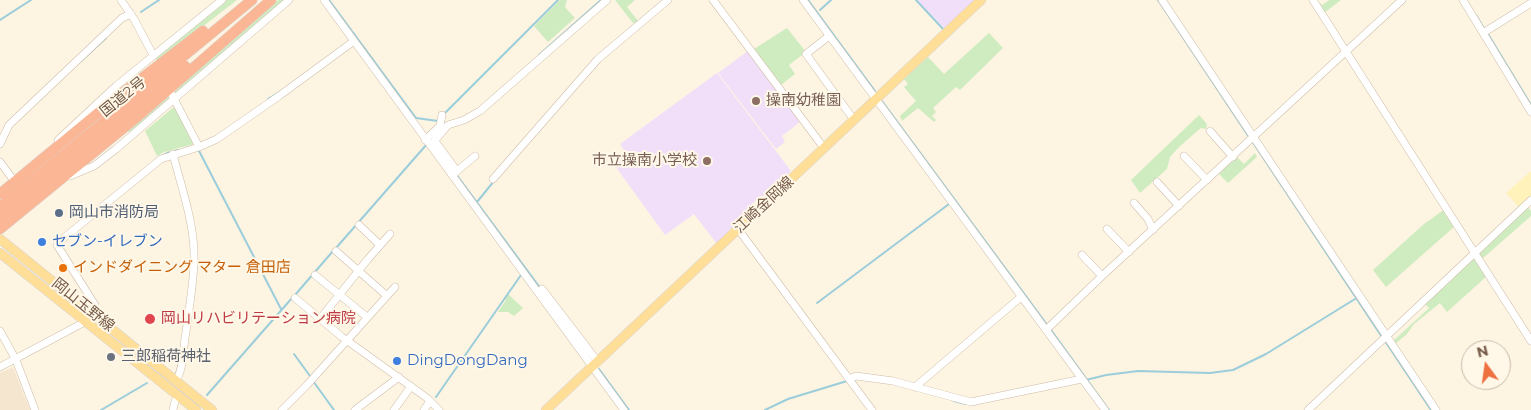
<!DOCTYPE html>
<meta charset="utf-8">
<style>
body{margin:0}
#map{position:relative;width:1531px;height:410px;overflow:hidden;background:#fdf4e2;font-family:Montserrat,sans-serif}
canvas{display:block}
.north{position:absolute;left:1461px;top:340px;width:50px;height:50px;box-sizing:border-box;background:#fff8e9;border:1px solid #c8b9a8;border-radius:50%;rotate:346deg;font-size:14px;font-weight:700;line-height:20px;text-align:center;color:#765b47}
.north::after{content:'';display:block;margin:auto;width:18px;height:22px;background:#ee7140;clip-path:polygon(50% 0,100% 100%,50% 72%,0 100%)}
</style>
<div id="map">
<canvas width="1531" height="410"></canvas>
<div class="north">N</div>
</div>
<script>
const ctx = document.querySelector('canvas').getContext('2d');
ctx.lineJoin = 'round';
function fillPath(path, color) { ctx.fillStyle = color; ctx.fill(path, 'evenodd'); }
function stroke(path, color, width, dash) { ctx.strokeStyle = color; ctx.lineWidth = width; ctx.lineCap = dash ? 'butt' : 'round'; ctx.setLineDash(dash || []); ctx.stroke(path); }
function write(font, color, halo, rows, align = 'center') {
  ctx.font = font + ' Montserrat,"Noto Sans JP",sans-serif'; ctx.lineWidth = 4; ctx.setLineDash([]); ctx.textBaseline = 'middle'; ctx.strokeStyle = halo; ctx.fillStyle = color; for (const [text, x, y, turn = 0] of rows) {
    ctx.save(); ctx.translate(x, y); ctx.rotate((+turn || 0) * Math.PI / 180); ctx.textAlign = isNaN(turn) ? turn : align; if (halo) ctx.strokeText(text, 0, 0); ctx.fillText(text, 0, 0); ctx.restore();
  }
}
fillPath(new Path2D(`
 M13,367L30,410H0V373Z`), '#f5e6d0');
fillPath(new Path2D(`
 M917,0H976L945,29Z
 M748,51L800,122L782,136L785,142L776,149L718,73Z
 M717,73L791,171L765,196H760L747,209V213L724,235L725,237L717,244L694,214L665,235L613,163L626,153L620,144Z`), '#f1dffa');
fillPath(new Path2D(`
 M226,0H237L157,62L155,56Z
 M278,0H286L176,94L173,92Z
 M560,0H567L565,7L575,18L548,42L534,26Z
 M615,0H635L627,7L639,22L636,24L633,23Z
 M1316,0L1322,5L1329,0H1341L1324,13Z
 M787,28L806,52L789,65L795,74L781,85L754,49Z
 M989,33L1003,48L960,90L956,87L933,108L936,112L932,116L936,120L934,122L918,108L902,121L900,116L916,101L904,87L908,84L904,79L928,57L944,74Z
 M170,94L171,98L130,132L126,131Z
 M175,106L194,144L164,152L157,156L145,131Z
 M1199,115L1207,124L1206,129L1201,128L1179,147L1170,157L1167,169L1140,193L1131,180Z
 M1255,153L1257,157L1228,183L1219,174L1237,157L1244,164Z
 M1527,206L1531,211V216L1482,259L1479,254V251Z
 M1445,209L1455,226L1386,287L1373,270L1424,224Z
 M1475,257L1487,276L1447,312L1440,303L1414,324L1407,334L1395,344L1393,341L1429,308L1425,304Z
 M508,294L523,308L514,316L508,312H498L506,300L505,298Z`), '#cfecc0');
fillPath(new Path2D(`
 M1531,171V197L1520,208L1506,193Z`), '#fff3bb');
stroke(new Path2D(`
 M329,0L416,118L438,121
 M808,0L875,91
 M916,0L944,30
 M1158,0L1249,137
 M820,10L831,0
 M141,12L159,0
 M1476,15L1485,30
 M0,20L31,0
 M1488,34L1531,105
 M539,55L601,0
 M80,62L106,38
 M268,99L281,91
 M882,101L1048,326
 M444,114L558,0
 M1252,141L1382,337
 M198,149L281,309
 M160,157L167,153L179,150
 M456,174L541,289
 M477,202L494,181
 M55,244L61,236
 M336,248L427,144
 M295,295L333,251
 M817,303L949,204
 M1051,330L1109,410
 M1385,341L1431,410
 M294,354L310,376
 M599,369L629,410
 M1086,380L1106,375L1138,371L1210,373L1233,370L1266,354L1355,299
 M313,381L334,410
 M207,395L292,298
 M436,397L521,275
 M954,401L966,404
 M101,410L147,383
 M765,410L788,399L847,381`), '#9bcdda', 2);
const minor = new Path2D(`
 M121,0L134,19L153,55
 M324,0L624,410
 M713,0L824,148
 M803,0L1105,410
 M1162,0L1436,410
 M1313,0L1531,341
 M1463,0L1531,112
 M1483,33L1531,3
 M829,36L806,54L854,120
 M171,93L199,147
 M1210,131L1233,157
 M58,140L116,86L222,0
 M425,140L440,126L442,115
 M435,141L457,171L453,175
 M0,144L9,125L122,18L131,14
 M431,145L448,125L464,120L480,111L607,0
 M173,154C181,186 193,219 194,252C195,279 189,306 186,332C183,347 184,368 176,381
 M1184,156L1207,180
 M0,162L15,182
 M457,171L475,156
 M70,176L94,166L116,149L289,0
 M493,179L598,59L668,0
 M1157,182L1179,206
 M1134,203L1148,219L1153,230
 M359,225L380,245
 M738,229L872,410
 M1107,229L1129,252
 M336,251L387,296
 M1082,255L1102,276
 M315,275L367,317
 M542,289L598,362
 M295,298L342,337L427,398L439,410
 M320,319L368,259L390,234
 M1046,330L1102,276L1402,0
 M0,331L16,360L35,410
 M0,367L81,324L95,305L57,245L65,237L161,159L199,147L217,139L279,96L354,41
 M849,379L856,376L893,381L971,402L1082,379
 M915,387L1021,297
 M173,410L175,401L179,397
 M282,410L307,385L395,287
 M355,410L399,377
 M394,410L411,386
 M424,410L430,401
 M1308,410L1531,200`);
const major = new Path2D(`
 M0,239L212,410
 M0,253L196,410
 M546,410L981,0`);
const highway = new Path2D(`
 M0,194L116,98L203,31
 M0,207L252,0
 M0,217L185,66
 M0,229L136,118L271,0`);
stroke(minor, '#cfbca8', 8);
stroke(major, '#dbd4cf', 10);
stroke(highway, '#dbd4cf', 11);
stroke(minor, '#fff', 7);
stroke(major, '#ffde97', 9);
stroke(highway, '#fbb695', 10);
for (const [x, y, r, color] of [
 [756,101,5,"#8d6e63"],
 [707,161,5,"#8d6e63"],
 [59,213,5,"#5c6f8a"],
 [42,242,5,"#3f7fe0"],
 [63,268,5,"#e8710a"],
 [150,319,6,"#e0444e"],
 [111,357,5,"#6b7280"],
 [397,361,5,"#3f7fe0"]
]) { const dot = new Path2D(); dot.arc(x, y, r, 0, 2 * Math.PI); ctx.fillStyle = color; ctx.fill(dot); stroke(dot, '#fff8e9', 2); }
write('15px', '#765b47', '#fff8e9', [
 ["国道2号",123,97,-39],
 ["江崎金岡線",764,205,-43],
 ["岡山玉野線",83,305,39]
]);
write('15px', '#785e54', '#fff8e9', [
 ["操南幼稚園",766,101],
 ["市立操南小学校",697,161,"right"]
], 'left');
write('15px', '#4e5e75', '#fff8e9', [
 ["岡山市消防局",69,213]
], 'left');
write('15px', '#366cbe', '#fff8e9', [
 ["セブン-イレブン",52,242],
 ["DingDongDang",407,361]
], 'left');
write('15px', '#c56008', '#fff8e9', [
 ["インドダイニング マター 倉田店",73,268]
], 'left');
write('15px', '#be3a42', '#fff8e9', [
 ["岡山リハビリテーション病院",161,319]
], 'left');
write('15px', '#5b616d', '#fff8e9', [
 ["三郎稲荷神社",121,357]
], 'left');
</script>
